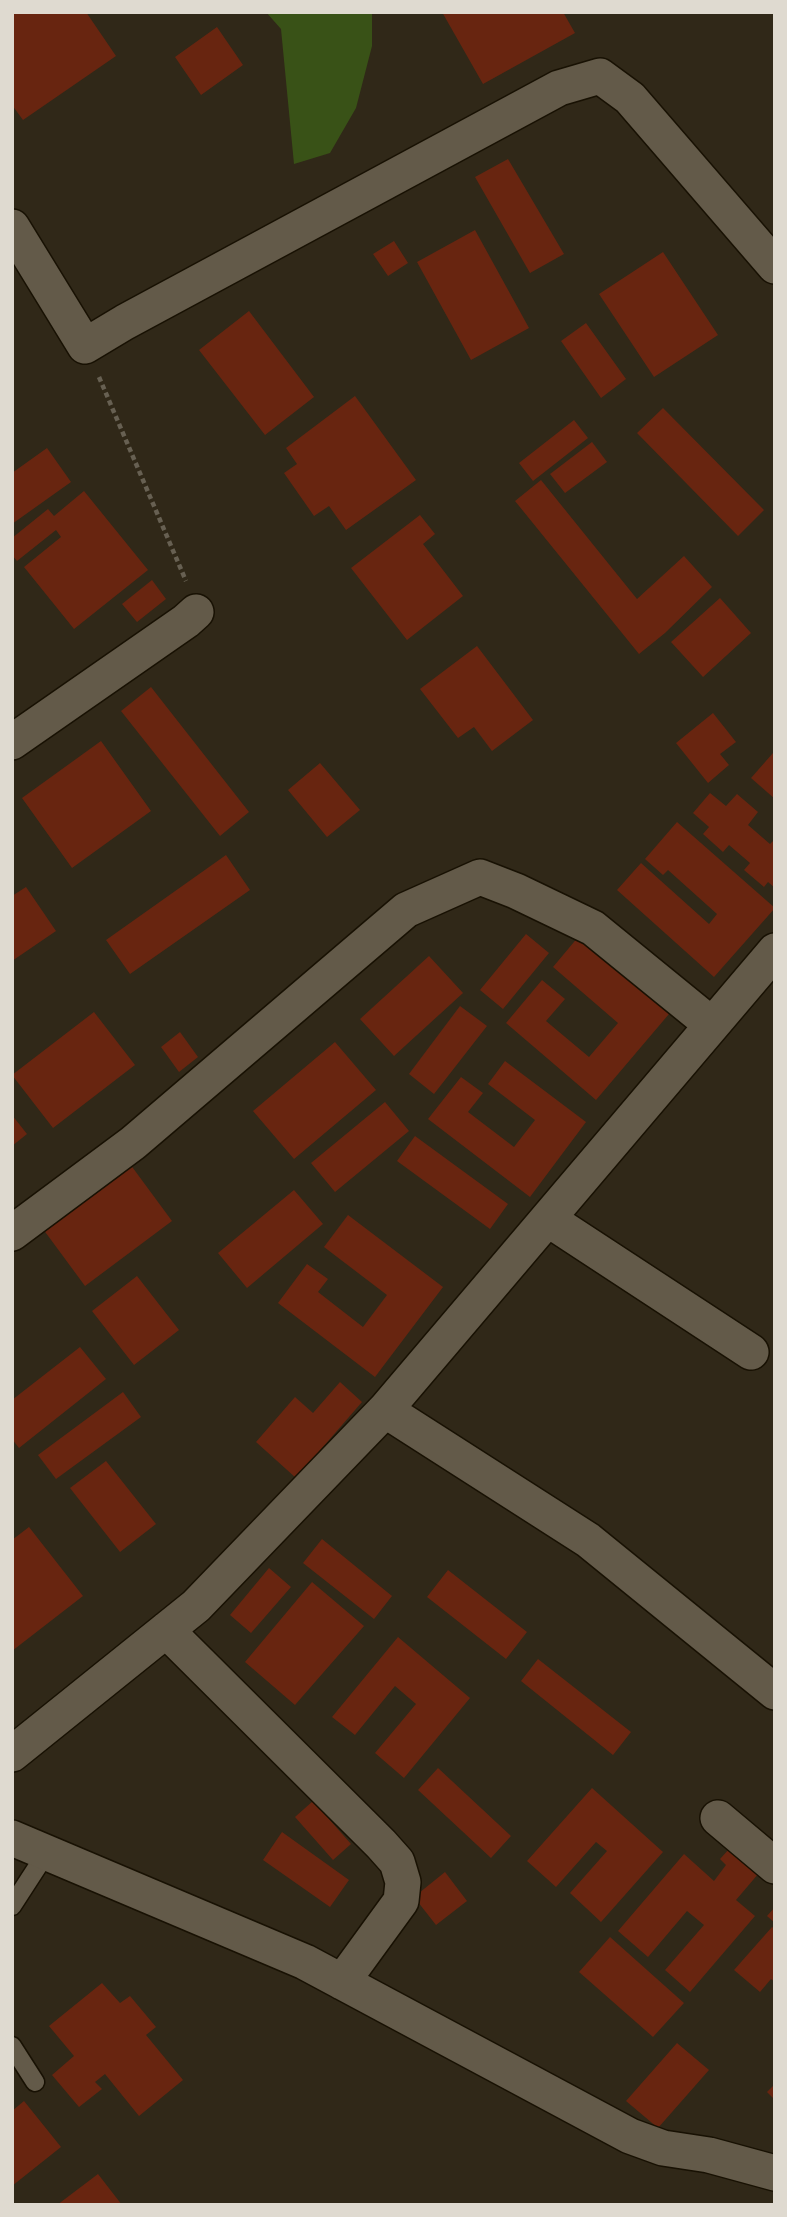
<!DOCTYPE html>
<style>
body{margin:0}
#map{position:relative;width:787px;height:2217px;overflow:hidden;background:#302818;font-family:"Crimson Pro",serif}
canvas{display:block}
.frame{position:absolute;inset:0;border:14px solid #dfdad0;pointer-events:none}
</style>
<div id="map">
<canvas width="787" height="2217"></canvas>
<div class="frame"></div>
</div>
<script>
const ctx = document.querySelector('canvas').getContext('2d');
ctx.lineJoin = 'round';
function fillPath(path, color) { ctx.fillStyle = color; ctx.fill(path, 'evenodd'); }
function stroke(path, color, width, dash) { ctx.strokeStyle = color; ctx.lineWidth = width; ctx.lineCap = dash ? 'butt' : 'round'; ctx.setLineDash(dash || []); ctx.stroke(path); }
fillPath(new Path2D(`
 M266,12H372V46L356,108L330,153L294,164L281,29Z`), '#395217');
fillPath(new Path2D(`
 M12,12H86L116,56L23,120L12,105Z
 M442,12H563L575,33L483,84Z
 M217,27L243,65L201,95L175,57Z
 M508,159L564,254L530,273L475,177Z
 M475,230L529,328L471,360L417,262Z
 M394,241L408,263L388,276L373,254Z
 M663,252L718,335L654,377L599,294Z
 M249,311L314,397L265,435L199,350Z
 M586,323L626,379L601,398L561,341Z
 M355,396L416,480L346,530L329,506L314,516L284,473L297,464L286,448Z
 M663,408L764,510L738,536L637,433Z
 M574,420L588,438L533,481L519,463Z
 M592,442L607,462L565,493L550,474Z
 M47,448L71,482L12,524V473Z
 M541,480L637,599L684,556L712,587L665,633L639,654L515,501Z
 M84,491L148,570L74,629L24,567L61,537L56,530L17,561L12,555V538L48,509L54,516Z
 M420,515L435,534L423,544L463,596L407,640L351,568Z
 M152,580L166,599L137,622L122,604Z
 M720,598L751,633L703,677L671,642Z
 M477,646L533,720L492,751L474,727L458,738L420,689Z
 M151,687L249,812L220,836L121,711Z
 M713,713L736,742L720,754L729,765L708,783L676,743Z
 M101,741L151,811L72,868L22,798Z
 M773,753L775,755V799L751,778Z
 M320,763L360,810L327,837L288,790Z
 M710,793L726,806L737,794L758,812L748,825L770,844L775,839V888L768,882L764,887L744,870L750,863L729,845L723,852L703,834L709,827L693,813Z
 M677,822L775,908L714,977L617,890L641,863L709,924L717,914L668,870L663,875L645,859Z
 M226,855L250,890L130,974L106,940Z
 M26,887L56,931L12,961V896Z
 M526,934L549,953L503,1009L480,990Z
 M579,936L669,1014L596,1100L506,1023L542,980L565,999L546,1021L589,1057L618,1023L553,967Z
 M429,956L463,993L394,1056L360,1019Z
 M460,1006L487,1026L434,1094L409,1074Z
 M94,1012L135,1065L53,1128L12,1075Z
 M180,1032L198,1057L179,1072L161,1047Z
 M335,1042L376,1090L294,1159L253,1111Z
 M505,1061L586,1122L530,1197L428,1119L461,1077L483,1093L468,1112L514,1147L535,1120L488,1084Z
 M385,1102L409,1131L335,1192L311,1163Z
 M12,1115L27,1134L12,1146Z
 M415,1136L508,1204L490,1229L397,1161Z
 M130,1164L172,1221L85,1286L43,1229Z
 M294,1190L323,1224L247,1288L218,1253Z
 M348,1215L443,1287L375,1377L278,1303L307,1264L328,1279L318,1292L363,1327L387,1295L324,1247Z
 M137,1276L179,1330L134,1365L92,1311Z
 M80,1347L106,1379L19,1448L12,1439V1400Z
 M340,1382L362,1402L296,1478L256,1442L295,1397L313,1413Z
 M123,1392L141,1417L56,1479L38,1455Z
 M106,1461L156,1524L120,1552L70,1488Z
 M29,1527L83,1596L12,1651V1540Z
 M322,1539L392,1596L374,1619L303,1563Z
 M269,1568L291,1587L251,1633L230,1615Z
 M448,1570L527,1632L506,1659L427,1597Z
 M312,1582L364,1626L295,1705L245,1662Z
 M398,1637L470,1698L404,1778L375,1753L416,1704L395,1686L355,1735L332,1717Z
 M538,1659L631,1732L613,1755L521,1681Z
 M438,1768L511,1836L491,1858L418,1790Z
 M592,1788L663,1852L601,1922L570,1893L607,1851L596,1842L556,1887L527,1861Z
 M313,1801L351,1844L333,1860L295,1817Z
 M282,1832L349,1880L330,1907L263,1860Z
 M730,1848L759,1873L736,1900L755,1916L690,1992L665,1970L704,1925L687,1911L648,1957L618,1931L684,1854L714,1881L726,1865L720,1859Z
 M445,1872L467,1901L436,1925L414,1897Z
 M775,1907V1923L767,1916Z
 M772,1927L775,1929V1982L771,1979L760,1992L734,1970Z
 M610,1937L684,2003L653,2037L579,1972Z
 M102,1983L120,2003L130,1996L156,2027L146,2035L183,2080L139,2116L105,2074L95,2082L102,2089L79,2107L52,2075L74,2056L49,2026Z
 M677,2043L709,2070L658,2128L626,2101Z
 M775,2084V2100L767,2092Z
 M24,2101L61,2147L12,2186V2111Z
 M98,2174L122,2205H57Z`), '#682510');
const lane = new Path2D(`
 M12,1906L47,1852
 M12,2046L35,2082`);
const street = new Path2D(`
 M12,227L85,346L125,322L559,88L600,76L630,98L775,266
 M12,742L186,621L196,612
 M548,1219L751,1352
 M12,1233L133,1143L406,910L480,877L516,891L593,928L712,1025
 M385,1410L588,1540L775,1692
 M166,1630L381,1844L397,1862L403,1882L401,1901L342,1982
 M12,1754L196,1606L385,1410L775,951
 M718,1818L775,1866
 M12,1838L305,1962L630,2136L663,2148L709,2155L775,2173`);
stroke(lane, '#181103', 21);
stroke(street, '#181103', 38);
stroke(new Path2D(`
 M99,377L186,581`), '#676052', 4.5, [5, 3.5]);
stroke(lane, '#635a49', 18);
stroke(street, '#635a49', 35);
</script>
